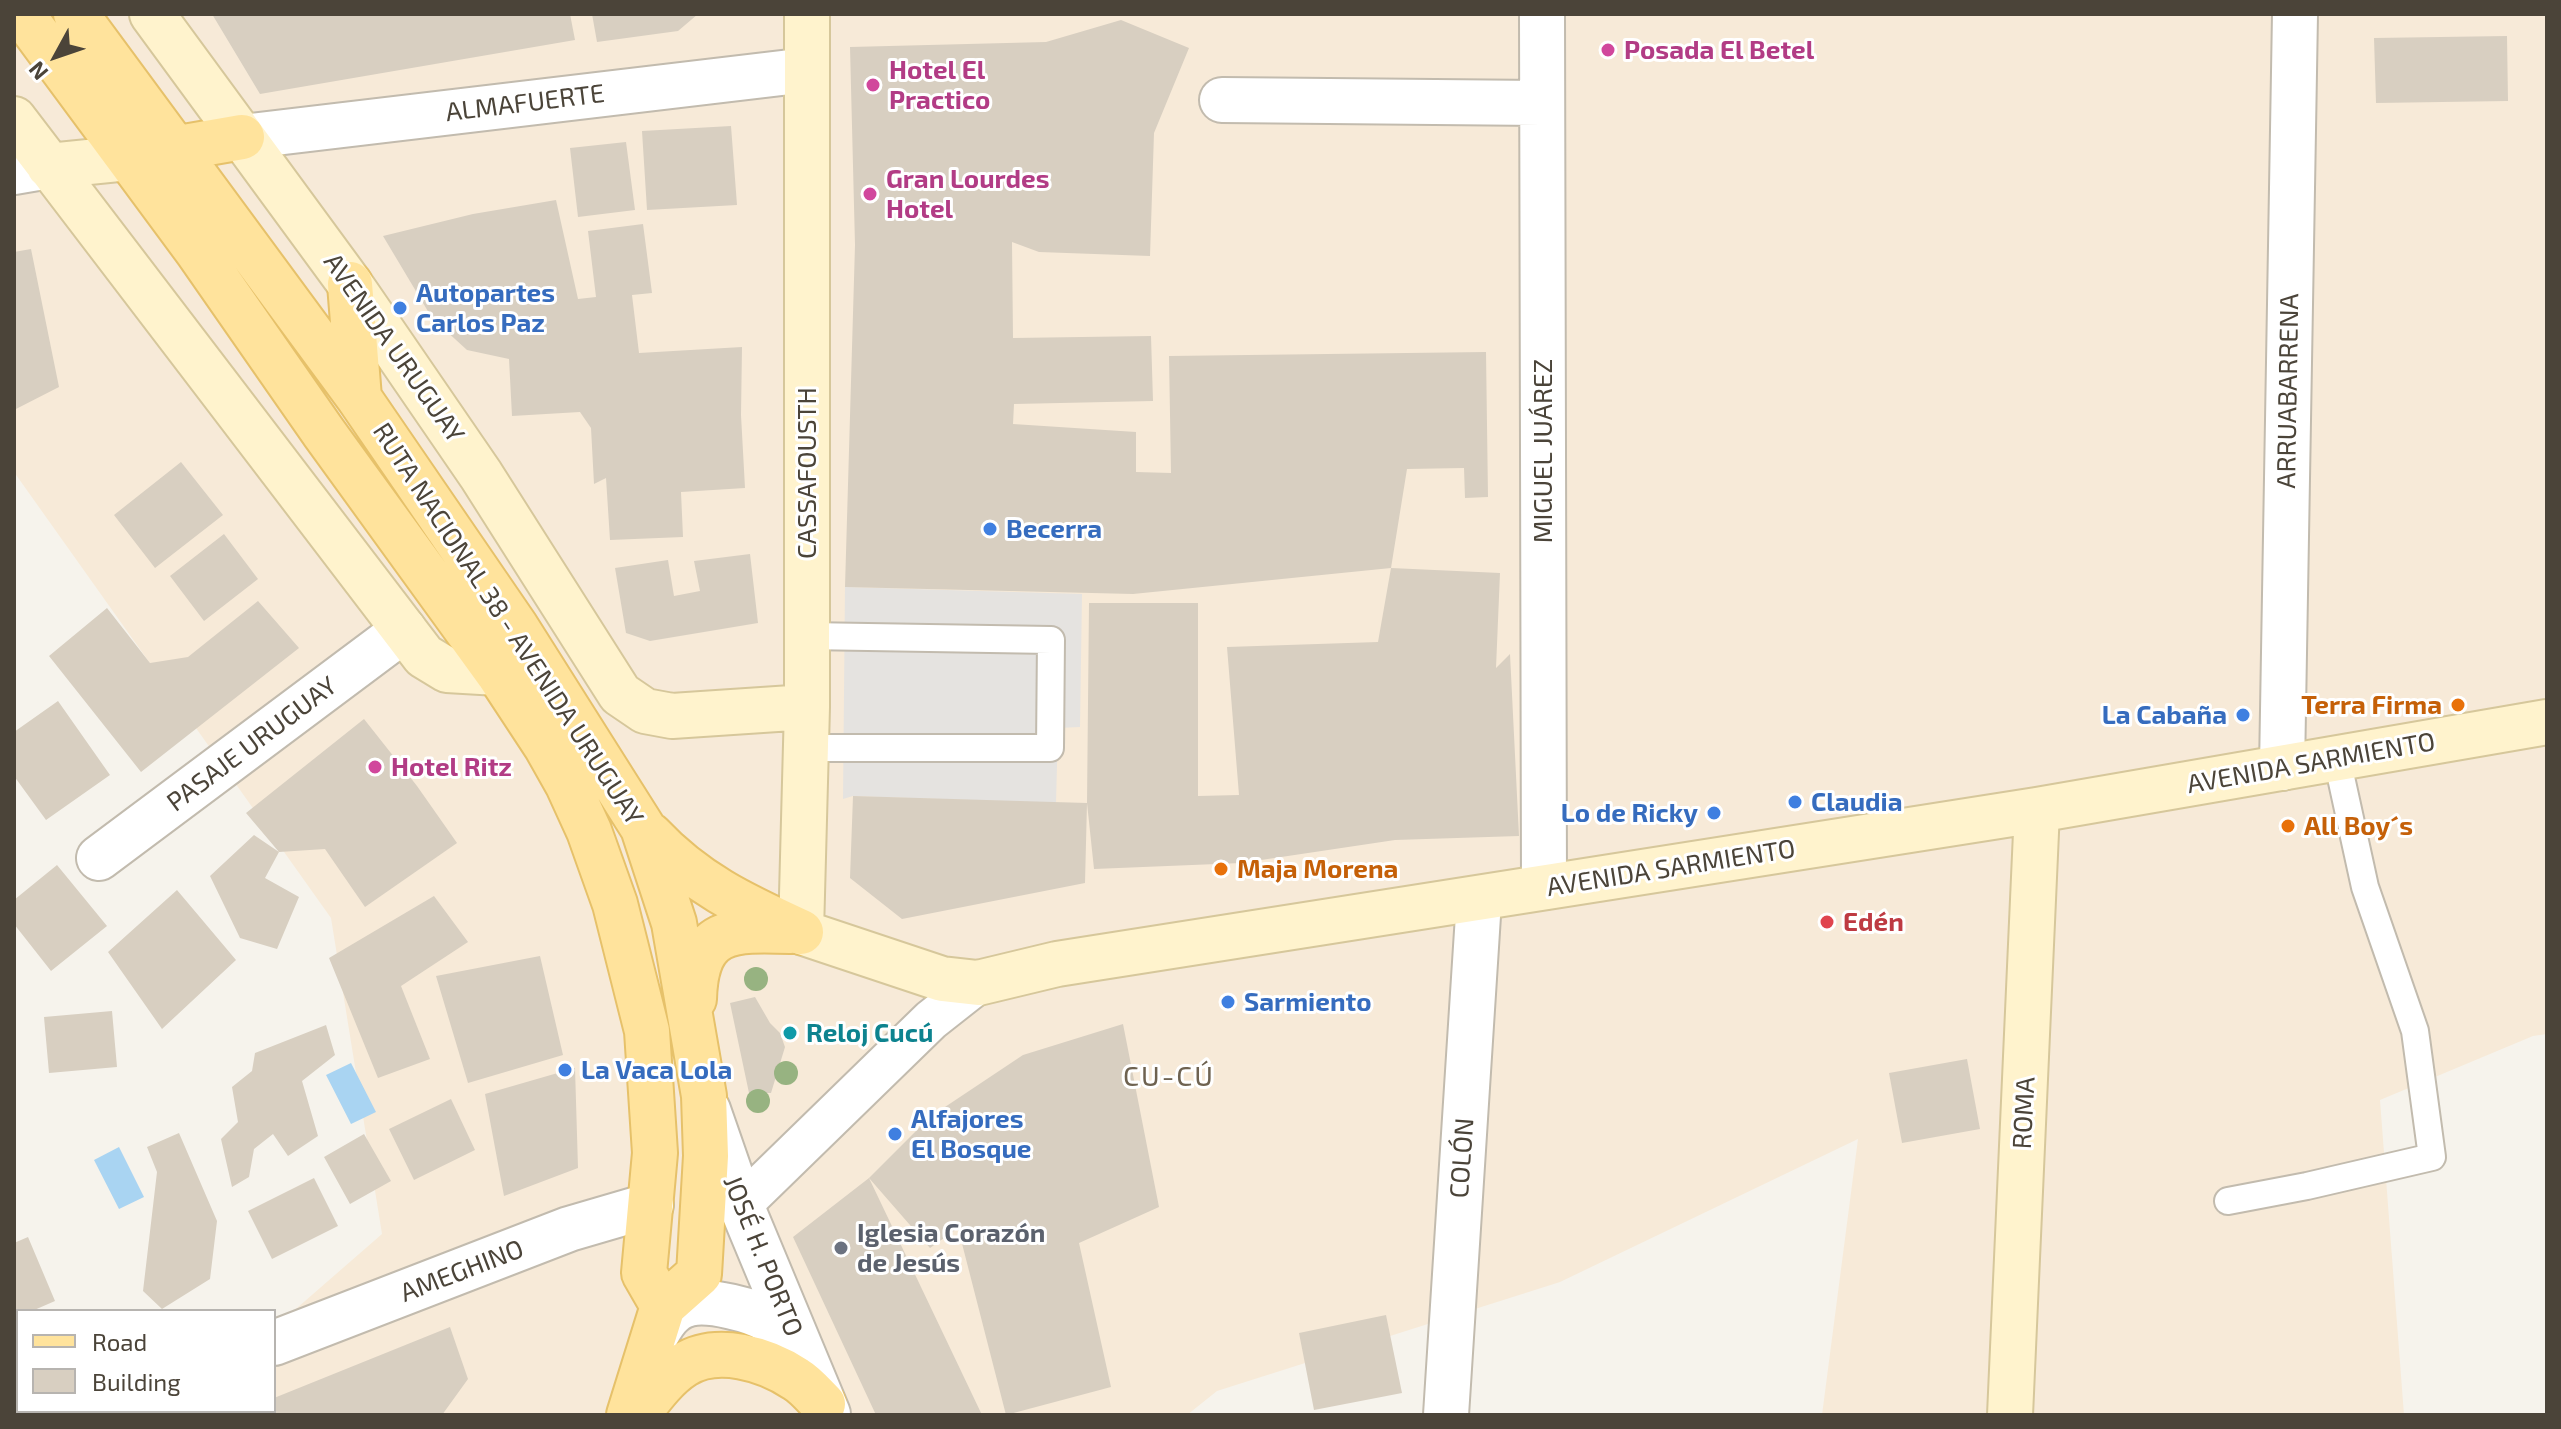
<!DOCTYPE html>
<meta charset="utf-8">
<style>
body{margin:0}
#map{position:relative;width:2561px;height:1429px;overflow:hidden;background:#f6f3ec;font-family:"Exo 2",sans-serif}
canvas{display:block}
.frame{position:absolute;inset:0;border:16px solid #4b4439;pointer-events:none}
.legend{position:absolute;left:16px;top:1309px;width:260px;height:104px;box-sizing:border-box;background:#fff;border:2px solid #b7b4b0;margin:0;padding:10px 14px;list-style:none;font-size:24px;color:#4b4439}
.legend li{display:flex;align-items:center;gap:16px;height:40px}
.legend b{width:40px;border:2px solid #b7b4b0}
.north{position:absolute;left:16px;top:16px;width:80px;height:80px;-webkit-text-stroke:6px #fff;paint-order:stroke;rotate:230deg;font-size:22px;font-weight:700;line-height:32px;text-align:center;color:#4b4439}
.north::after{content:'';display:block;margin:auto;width:28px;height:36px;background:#4b4439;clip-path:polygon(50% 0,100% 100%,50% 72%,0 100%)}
</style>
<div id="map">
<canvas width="2561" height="1429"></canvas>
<div class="frame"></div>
<ul class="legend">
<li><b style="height:10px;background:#ffe39c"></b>Road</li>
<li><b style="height:22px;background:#d8cfc1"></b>Building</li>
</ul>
<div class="north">N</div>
</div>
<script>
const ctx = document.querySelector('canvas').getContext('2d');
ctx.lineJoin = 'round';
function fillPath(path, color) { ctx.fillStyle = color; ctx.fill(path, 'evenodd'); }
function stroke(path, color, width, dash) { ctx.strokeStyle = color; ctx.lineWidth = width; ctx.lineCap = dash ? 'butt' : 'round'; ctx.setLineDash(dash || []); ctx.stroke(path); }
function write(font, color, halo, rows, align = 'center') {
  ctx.font = font + ' "Exo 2",sans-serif'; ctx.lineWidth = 6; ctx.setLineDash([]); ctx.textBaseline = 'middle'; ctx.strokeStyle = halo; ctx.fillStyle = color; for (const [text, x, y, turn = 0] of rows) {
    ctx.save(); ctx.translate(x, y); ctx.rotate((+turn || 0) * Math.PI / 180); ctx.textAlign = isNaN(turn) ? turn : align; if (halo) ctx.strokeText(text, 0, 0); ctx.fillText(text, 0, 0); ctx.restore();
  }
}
fillPath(new Path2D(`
 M14,14H2547V1034L2533,1036L2380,1100L2404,1415H1822L1858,1139L1560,1282L1217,1391L1187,1415H173L178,1411H274V1328L382,1234L331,918L14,472Z`), '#f7ead8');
fillPath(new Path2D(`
 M845,587L1082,594L1080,727L1058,728L1056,803L853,796L843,799Z`), '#e5e3e0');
fillPath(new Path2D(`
 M351,1063L376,1112L351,1124L326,1075Z
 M119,1147L144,1197L119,1209L94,1160Z`), '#a9d4f2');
fillPath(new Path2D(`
 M212,14H570L575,40L260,94Z
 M592,14H698L678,31L597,42Z
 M1121,20L1189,48L1154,133L1150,256L1039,252L1012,242L1013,338L1151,336L1153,401L1014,404L1013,424L1136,432V472L1171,473L1169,356L1486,352L1488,497L1465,498L1464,468L1407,469L1391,568L1500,573L1496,668L1510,654L1519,836L1395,840L1241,863L1094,869L1087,803L1089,603H1198V796L1239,795L1227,647L1378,642L1391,568L1133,594L845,587L855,245L850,47L1046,42Z
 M2507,36L2508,101L2376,103L2374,38Z
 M731,126L737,205L647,210L642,131Z
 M626,142L635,210L578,217L570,148Z
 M556,200L578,299L596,297L588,231L643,224L652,293L632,295L639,353L742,347L741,415L745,488L681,492L683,537L610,540L606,478L594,484L591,428L580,412L512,416L509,359L467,350L432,318L383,236L473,214Z
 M31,249L59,387L14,410V252Z
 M181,462L223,515L155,568L114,515Z
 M224,534L258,579L204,621L170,576Z
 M750,554L758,623L650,641L626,633L615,568L668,560L674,596L700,591L694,561Z
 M258,601L299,648L141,772L49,656L107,608L150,663L188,657Z
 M58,701L110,775L46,820L14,776V732Z
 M364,719L417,786L457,843L365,907L325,849L279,852L265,878L299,897L277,949L240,938L210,876L254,835L279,852L246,813Z
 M853,796L1087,803L1085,883L902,919L850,878Z
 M57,865L107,926L51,971L14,924V900Z
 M177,890L236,960L162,1029L108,952Z
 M434,896L468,942L401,986L430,1059L378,1078L329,958Z
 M540,956L563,1055L468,1083L436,976Z
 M755,997L770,1023L780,1033L785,1047L771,1093H749L730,1003Z
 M112,1011L117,1067L49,1073L44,1017Z
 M1123,1024L1159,1207L1079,1243L1111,1387L1006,1415L958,1228L930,1248L869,1178L982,1415H876L793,1237L869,1178L930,1117L1023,1055Z
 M326,1025L335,1055L302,1081L318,1136L288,1156L273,1134L254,1149L249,1177L232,1187L221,1139L238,1122L232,1087L252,1071L255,1053Z
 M1967,1059L1980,1129L1902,1143L1889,1073Z
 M575,1068L578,1168L504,1196L485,1094Z
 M451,1099L475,1150L414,1180L389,1129Z
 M179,1133L217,1221L210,1279L162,1309L143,1291L157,1172L147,1147Z
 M364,1134L391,1181L350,1204L324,1157Z
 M314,1178L338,1226L272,1259L248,1211Z
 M28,1237L55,1301L32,1311H18V1317L14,1318V1243Z
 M1386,1315L1402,1393L1314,1410L1299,1333Z
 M450,1327L468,1379L442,1415H258L256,1411H274V1398Z`), '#d8cfc1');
const service = new Path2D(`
 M807,636L1051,640L1050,748H807
 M2228,1201L2307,1186L2432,1157L2415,1031L2365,887L2337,759`);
const pedestrian = new Path2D(`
 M741,1205L931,1020L978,983`);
const minor = new Path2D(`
 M1542,14L1544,887
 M1222,100L1541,103
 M242,137L807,70
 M14,172L49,166
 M2282,768L2295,14
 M99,858L404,630
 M274,1343L569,1229L651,1205
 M88,1415L99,1411
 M1446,1415L1479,900`);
const tertiary = new Path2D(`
 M708,1110L741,1205L828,1414
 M654,1339C662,1324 671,1308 689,1304C709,1299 753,1310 770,1321C780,1328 790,1338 799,1346`);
const secondary = new Path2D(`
 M152,14L350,284L481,475L620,694L645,711L672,716L807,707
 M807,14V707L801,932L942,979L978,983L1057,964L2037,810L2547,722
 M14,119L424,656L447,670L498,673
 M49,166L128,158
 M2010,1415L2037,810`);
const primary = new Path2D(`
 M22,14L198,252L324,433L498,673L546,746L568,785L589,831L615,904L647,1031L655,1153L644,1273L663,1306
 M76,14L359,398L516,627L643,828L674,923L704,1096L706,1156L699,1274L663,1306L629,1415
 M150,153L242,137
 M350,284L359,398
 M650,835C695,883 742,905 801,932
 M694,999C696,928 731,929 791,931
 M637,1415C651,1397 665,1377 684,1365C717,1344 766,1359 796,1379C806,1385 815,1396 823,1404`);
stroke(service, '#c2bbae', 30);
stroke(pedestrian, '#c2bbae', 44);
stroke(minor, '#c2bbae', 48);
stroke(tertiary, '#c2bbae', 48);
stroke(secondary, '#d6c79b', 48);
stroke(primary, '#e6c16a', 48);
stroke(service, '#fff', 26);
stroke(pedestrian, '#fff', 40);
stroke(minor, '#fff', 44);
stroke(tertiary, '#fff', 44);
stroke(secondary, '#fff3cd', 44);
stroke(primary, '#ffe39c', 44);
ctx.fillStyle = '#97b381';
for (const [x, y] of [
 [756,979],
 [786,1073],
 [758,1101]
]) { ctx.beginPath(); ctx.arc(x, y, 12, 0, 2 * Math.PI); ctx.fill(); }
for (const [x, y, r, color] of [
 [1608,50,8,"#d1479c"],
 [873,85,8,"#d1479c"],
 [870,194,8,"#d1479c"],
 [400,308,8,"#3f7fe0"],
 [990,529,8,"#3f7fe0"],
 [2458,705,8,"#e8710a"],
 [2243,715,8,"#3f7fe0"],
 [375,767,8,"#d1479c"],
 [1795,802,8,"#3f7fe0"],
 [1714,813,8,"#3f7fe0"],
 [2288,826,8,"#e8710a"],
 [1221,869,8,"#e8710a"],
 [1827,922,8,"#e0444e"],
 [1228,1002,8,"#3f7fe0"],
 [790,1033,8,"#0f9aa8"],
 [565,1070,8,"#3f7fe0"],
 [895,1134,8,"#3f7fe0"],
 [841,1248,8,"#6b7280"]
]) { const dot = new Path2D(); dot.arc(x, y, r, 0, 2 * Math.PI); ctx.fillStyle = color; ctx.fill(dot); stroke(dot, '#fff', 3); }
write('bold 26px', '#b23c85', '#fff', [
 ["Posada El Betel",1624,50],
 ["Hotel El",889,70],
 ["Practico",889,100],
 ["Gran Lourdes",886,179],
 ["Hotel",886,209],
 ["Hotel Ritz",391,767]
], 'left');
write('26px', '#4b4439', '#fff', [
 ["ALMAFUERTE",525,103,-7],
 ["AVENIDA URUGUAY",394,348,55],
 ["ARRUABARRENA",2288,391,-89],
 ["MIGUEL JUÁREZ",1543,451,-90],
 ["CASSAFOUSTH",807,473,-90],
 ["RUTA NACIONAL 38 - AVENIDA URUGUAY",508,624,57],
 ["PASAJE URUGUAY",252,744,-37],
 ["AVENIDA SARMIENTO",2311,763,-10],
 ["AVENIDA SARMIENTO",1671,868,-9],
 ["ROMA",2024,1113,-87],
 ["COLÓN",1462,1158,-86],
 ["JOSÉ H. PORTO",763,1256,68],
 ["AMEGHINO",462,1271,-21]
]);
write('bold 26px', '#366cbe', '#fff', [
 ["Autopartes",416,293],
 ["Carlos Paz",416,323],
 ["Becerra",1006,529],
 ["La Cabaña",2227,715,"right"],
 ["Claudia",1811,802],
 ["Lo de Ricky",1698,813,"right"],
 ["Sarmiento",1244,1002],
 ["La Vaca Lola",581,1070],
 ["Alfajores",911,1119],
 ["El Bosque",911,1149]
], 'left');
write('bold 26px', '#c56008', '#fff', [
 ["Terra Firma",2442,705,"right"],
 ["All Boy´s",2304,826],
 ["Maja Morena",1237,869]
], 'left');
write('bold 26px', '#be3a42', '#fff', [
 ["Edén",1843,922]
], 'left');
write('bold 26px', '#0d838f', '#fff', [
 ["Reloj Cucú",806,1033]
], 'left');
write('bold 26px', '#5b616d', '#fff', [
 ["Iglesia Corazón",857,1233],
 ["de Jesús",857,1263]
], 'left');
ctx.letterSpacing = '2px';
write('28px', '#6e6250', '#fff', [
 ["CU-CÚ",1169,1077]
]);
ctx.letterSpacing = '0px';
</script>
